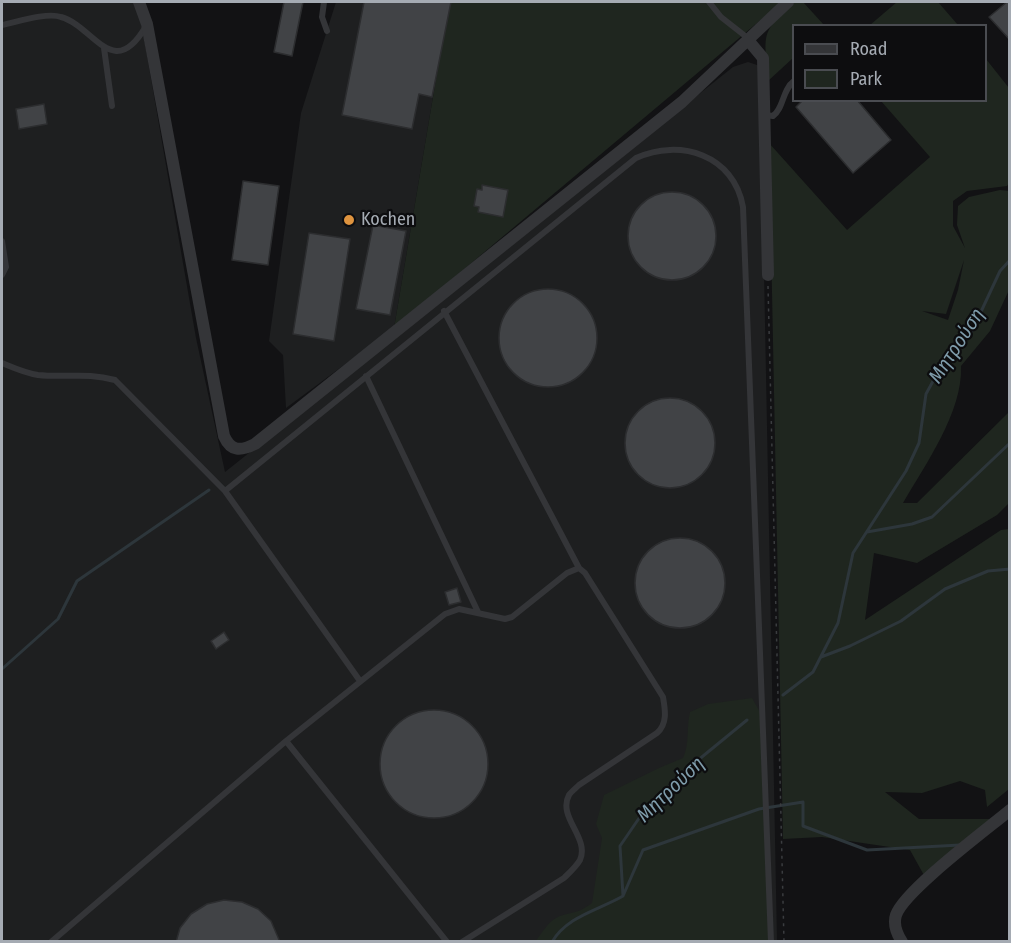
<!DOCTYPE html>
<meta charset="utf-8">
<style>
body{margin:0}
#map{position:relative;width:1011px;height:943px;overflow:hidden;background:#121214;font-family:"Fira Sans Condensed",sans-serif}
canvas{display:block}
.frame{position:absolute;inset:0;border:3px solid #a5abb3;pointer-events:none}
.legend{position:absolute;left:792px;top:24px;width:195px;height:78px;box-sizing:border-box;background:#0d0d0f;border:2px solid #4a4c51;margin:0;padding:8px 10px;list-style:none;font-size:18px;color:#a5abb3}
.legend li{display:flex;align-items:center;gap:12px;height:30px}
.legend b{width:30px;border:2px solid #4a4c51}
</style>
<div id="map">
<canvas width="1011" height="943"></canvas>
<div class="frame"></div>
<ul class="legend">
<li><b style="height:8px;background:#343538"></b>Road</li>
<li><b style="height:16px;background:#1f261f"></b>Park</li>
</ul>
</div>
<script>
const ctx = document.querySelector('canvas').getContext('2d');
ctx.lineJoin = 'round';
function fillPath(path, color) { ctx.fillStyle = color; ctx.fill(path, 'evenodd'); }
function stroke(path, color, width, dash) { ctx.strokeStyle = color; ctx.lineWidth = width; ctx.lineCap = dash ? 'butt' : 'round'; ctx.setLineDash(dash || []); ctx.stroke(path); }
function write(font, color, halo, rows, align = 'center') {
  ctx.font = font + ' "Fira Sans Condensed",sans-serif'; ctx.lineWidth = 4.5; ctx.setLineDash([]); ctx.textBaseline = 'middle'; ctx.strokeStyle = halo; ctx.fillStyle = color; for (const [text, x, y, turn = 0] of rows) {
    ctx.save(); ctx.translate(x, y); ctx.rotate((+turn || 0) * Math.PI / 180); ctx.textAlign = isNaN(turn) ? turn : align; if (halo) ctx.strokeText(text, 0, 0); ctx.fillText(text, 0, 0); ctx.restore();
  }
}
fillPath(new Path2D(`
 M2,2H134L141,21L196,338L225,472L733,67L748,62L760,66L777,941L2,942Z
 M336,2H449L394,328L286,408L283,355L269,341L301,113Z`), '#1e1f20');
fillPath(new Path2D(`
 M449,2H782L394,328Z
 M794,2H803L824,25L794,26L793,58L768,81C765,34 759,34 794,2Z
 M897,2H938L958,25H870Z
 M986,59L1009,88V183L1007,186L967,191L953,201V226L965,248L957,225L958,206L969,197L1000,190L1009,191V290L990,331L961,366C963,412 925,465 903,503H917L1009,412V503L997,515L917,563L874,553L865,620L1001,530L1009,529V789L987,807L985,790L960,781L922,793L885,792L919,819H990L925,877L910,850L822,837L783,839L769,143L847,230L930,157L881,101L986,100ZM964,260L958,290L948,320L922,311L946,314Z
 M752,698L765,721L771,941L535,942C542,933 549,920 560,916C575,911 577,914 592,903L602,838L596,824L604,795L659,768L683,758C690,743 686,728 690,712L708,704Z`), '#1f261f');
stroke(new Path2D(`
 M867,532L912,524L932,517L1010,443
 M821,657L850,646L901,621L945,589L988,571L1010,569
 M2,669L58,619L77,581L209,490
 M783,695L813,672L838,623L853,553L906,471L919,443L926,394L950,350L972,331L1000,271L1010,260
 M623,896L643,850L759,809L803,802V826L867,850L960,845
 M552,942C567,916 599,910 623,896L620,846L644,811L686,770L747,720`), '#2d363b', 3);
const building = new Path2D(`
 M284,2H303L292,56L274,52Z
 M364,2H451L432,97L419,94L412,129L342,115Z
 M1007,2H1010V40L989,17Z
 M803,100H857L891,140L853,173L796,107Z
 M44,104L47,124L19,129L16,109Z
 M243,181L279,186L268,265L232,260Z
 M482,185L508,190L503,217L478,212L479,207L474,206L477,189L482,190Z
 M628 236a44 44 0 1 1 88 0a44 44 0 1 1-88 0Z
 M373,225L406,231L390,315L356,309Z
 M309,233L350,239L334,341L293,334Z
 M499 338a49 49 0 1 1 98 0a49 49 0 1 1-98 0Z
 M625 443a45 45 0 1 1 90 0a45 45 0 1 1-90 0Z
 M635 583a45 45 0 1 1 90 0a45 45 0 1 1-90 0Z
 M457,588L461,602L449,605L445,592Z
 M224,632L229,640L216,649L211,641Z
 M380 764a54 54 0 1 1 108 0a54 54 0 1 1-108 0Z
 M224,900L242,902L258,909L271,921L280,942H176L180,928L191,914L207,904Z`);
fillPath(building, '#414346');
stroke(building, '#2c2d2f', 1.5);
stroke(new Path2D(`
 M768,286L784,942`), '#3a3c3f', 1.5, [3, 4.5]);
stroke(new Path2D(`
 M324,2L322,17L327,31
 M709,2L721,17L749,39
 M2,25C17,22 47,12 61,17C94,26 113,83 146,26
 M104,48L112,106
 M765,115L773,116C784,108 782,90 794,81
 M2,241L6,267L2,275
 M444,311L579,568
 M2,363C14,368 25,373 38,375C67,378 86,372 115,380L225,491L636,158C680,138 734,155 743,207L771,942
 M366,376L478,612
 M225,491L360,681
 M286,741L447,942
 M51,942L286,741L445,614L459,609L505,619L512,617L567,573L579,568L585,573L663,697C665,709 668,723 657,733L579,785C576,788 571,792 569,795C557,817 590,838 580,860C576,867 569,873 564,878L462,942`), '#343538', 6);
stroke(new Path2D(`
 M139,2L147,24L224,436C231,452 241,451 255,444L682,102L788,2
 M748,40L763,58L768,275
 M902,942C897,934 893,924 896,915C904,891 986,830 1010,810`), '#343538', 12);
for (const [x, y, r, color] of [
 [349,220,6,"#df943f"]
]) { const dot = new Path2D(); dot.arc(x, y, r, 0, 2 * Math.PI); ctx.fillStyle = color; ctx.fill(dot); stroke(dot, '#0d0d0f', 2); }
write('18px', '#a5abb3', '#0d0d0f', [
 ["Kochen",361,220]
], 'left');
write('italic 20px', '#7f9cab', '#0d0d0f', [
 ["Μητρούση",957,346,-57],
 ["Μητρούση",671,790,-44]
]);
</script>
